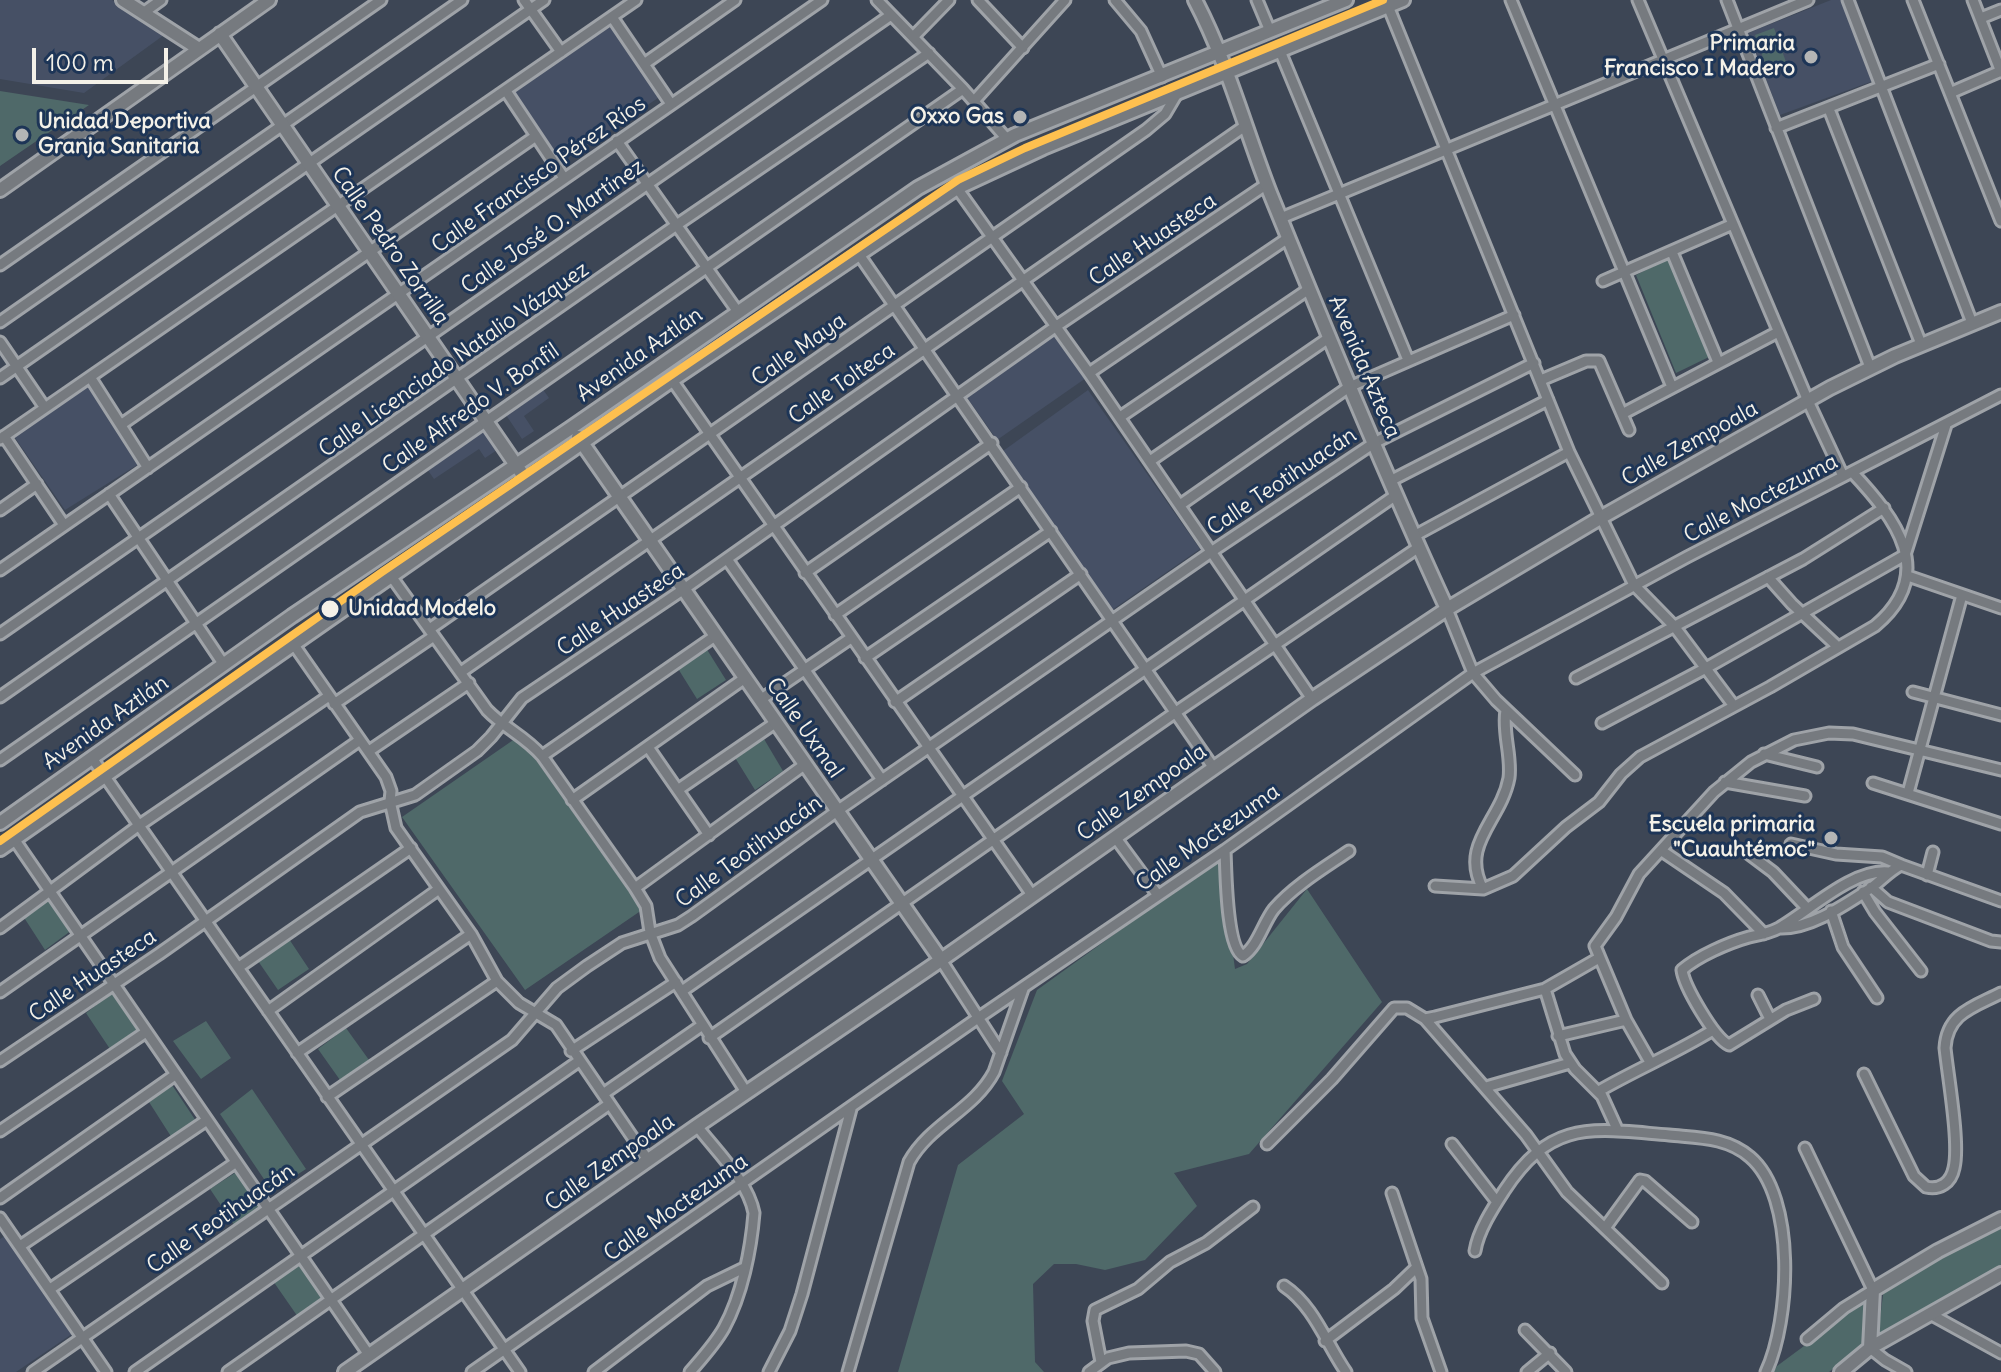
<!DOCTYPE html>
<meta charset="utf-8">
<style>
body{margin:0}
#map{position:relative;width:2001px;height:1372px;overflow:hidden;background:#3d4655;font-family:Delius,sans-serif}
canvas{display:block}
.scale{position:absolute;left:32px;top:48px;width:136px;height:36px;box-sizing:border-box;border:4px solid #f4f1e8;border-top:0;padding-left:10px;font-size:24px;line-height:28px;white-space:nowrap;color:#f4f1e8;-webkit-text-stroke:6px #1d3557;paint-order:stroke}
</style>
<div id="map">
<canvas width="2001" height="1372"></canvas>
<div class="scale">100 m</div>
</div>
<script>
const ctx = document.querySelector('canvas').getContext('2d');
ctx.lineJoin = 'round';
function fillPath(path, color) { ctx.fillStyle = color; ctx.fill(path, 'evenodd'); }
function stroke(path, color, width, dash) { ctx.strokeStyle = color; ctx.lineWidth = width; ctx.lineCap = dash ? 'butt' : 'round'; ctx.setLineDash(dash || []); ctx.stroke(path); }
function write(font, color, halo, rows, align = 'center') {
  ctx.font = font + ' Delius,sans-serif'; ctx.lineWidth = 6; ctx.setLineDash([]); ctx.textBaseline = 'middle'; ctx.strokeStyle = halo; ctx.fillStyle = color; for (const [text, x, y, turn = 0] of rows) {
    ctx.save(); ctx.translate(x, y); ctx.rotate((+turn || 0) * Math.PI / 180); ctx.textAlign = isNaN(turn) ? turn : align; if (halo) ctx.strokeText(text, 0, 0); ctx.fillText(text, 0, 0); ctx.restore();
  }
}
fillPath(new Path2D(`
 M0,0H112L164,35L84,93L0,79Z
 M1831,0H1842L1873,81L1780,115L1748,33Z
 M610,22L661,96L562,162L513,91Z
 M1055,335L1086,378L997,440L966,396Z
 M90,380L142,462L65,510L11,432Z
 M542,388L549,398L524,416L534,431L522,439L504,412Z
 M1088,390L1200,549L1112,610L1003,451Z
 M481,429L497,450L485,458L479,449L434,479L427,469Z
 M5,1236L72,1334L16,1372H0V1239Z`), '#465065');
fillPath(new Path2D(`
 M1774,28L1786,62L1767,69L1755,35Z
 M0,91L89,105L0,166Z
 M1668,259L1709,357L1676,373L1636,275Z
 M706,648L726,680L697,699L677,667Z
 M519,736L642,910L525,990L402,817Z
 M764,739L783,771L755,790L734,756Z
 M1220,858L1235,969L1247,964L1307,889L1382,1002L1249,1154L1174,1173L1197,1206L1145,1260L1105,1270L1076,1264H1054L1033,1284L1035,1362L1044,1372H898L958,1165L1024,1114L1002,1081L1037,990Z
 M48,898L72,930L45,950L23,916Z
 M287,936L309,969L278,990L256,958Z
 M114,991L139,1028L110,1049L86,1013Z
 M206,1021L231,1058L201,1079L173,1041Z
 M346,1028L369,1060L340,1080L318,1049Z
 M172,1085L196,1121L172,1138L149,1102Z
 M252,1089L306,1169L272,1191L220,1114Z
 M238,1171L263,1206L235,1226L210,1189Z
 M2001,1222V1266L1878,1335L1884,1287Z
 M302,1260L326,1297L298,1317L273,1281Z
 M1869,1298L1863,1346L1829,1372H1773L1777,1366Z`), '#4f6969');
const street = new Path2D(`
 M524,0L561,52
 M877,0L963,89L1007,139
 M978,0L1023,48
 M1115,0L1141,31L1162,77
 M1257,0L1270,31
 M1511,0L1672,387
 M1638,0L1808,401L1843,476
 M1727,0L1870,367
 M1848,0L1972,323
 M1913,0L2001,221
 M1973,0L2001,72
 M1388,6L1569,452L1634,585L1674,626L1734,706
 M143,13L161,0
 M612,17L671,104
 M1981,18L2001,10
 M913,37L949,0
 M1280,51L1408,360
 M644,64L735,0
 M506,91L564,178
 M1950,93L2001,71
 M974,101L1065,0
 M1829,109L1921,344
 M1776,128L1939,64
 M617,141L738,312
 M957,188L1089,373L1312,699
 M1281,218L1808,0
 M1672,252L1718,362
 M858,253L1213,767
 M0,265L381,0
 M1603,281L1733,224
 M0,322L462,0
 M0,342L45,408
 M1089,373L1288,238
 M90,377L148,468
 M0,378L544,0
 M672,380L1032,895
 M1541,380L1586,361H1599L1629,430
 M1622,414L1778,332
 M1120,417L1309,289
 M122,424L536,136
 M4,436L64,525
 M0,439L636,0
 M1150,461L1330,337
 M1390,481L1548,400
 M109,494L224,665
 M1180,505L1349,387L1514,315
 M0,510L37,484
 M1414,536L1569,452
 M727,559L882,780
 M0,570L822,0
 M805,573L992,443
 M391,576L487,710C504,728 525,736 542,756L635,888L646,906L650,932L660,958L746,1092
 M1908,576L2001,608
 M1768,577L1792,604L1838,647
 M1447,609L1473,673L1496,700L1575,775
 M835,615L1021,487
 M431,628L1146,130L1165,114L1178,92
 M0,634L891,15
 M294,645L386,777L391,791L390,801L396,828L471,934L497,981L519,1003L556,1025L648,1160
 M865,658L1051,531
 M461,672L1245,126
 M1576,678L1803,559L1884,508
 M1913,692L2001,715
 M0,697L678,224L929,53
 M760,700L851,638
 M895,702L1081,574
 M334,704L434,636
 M1602,723L1706,668L1905,555L1946,425
 M648,747L709,835
 M369,751L469,683
 M1764,754L1817,767
 M542,756L715,636
 M92,758L520,1372
 M0,760L963,89
 M1725,782L1805,796
 M1873,783L2001,824
 M679,789L775,723
 M1908,793L1962,595
 M572,800L745,678
 M1115,837L1157,894
 M14,839L369,1355
 M1791,844L1836,854L1882,857L1901,865
 M1225,850C1226,870 1226,947 1243,956C1258,946 1263,923 1274,909C1294,886 1324,868 1349,851
 M1662,851L1724,893L1764,934
 M1745,851L1773,872L1807,908
 M1927,875L1933,852
 M1435,886L1483,889L1513,876L1566,827L1599,802L1621,774L1640,757L1770,687L1875,626C1938,573 1896,519 1852,472
 M1871,887L1888,902L1991,941L2001,942
 M635,888L804,765
 M1483,889C1459,844 1501,821 1509,778C1512,755 1502,733 1506,710
 M1863,892L1875,912L1921,971
 M1831,911L1843,947L1877,998
 M0,928L138,826L329,696
 M1780,928C1811,929 1846,904 1871,888C1882,880 1889,871 1901,865L2001,901
 M941,960L1001,1053
 M239,967L411,848
 M1545,989L1565,1054L1575,1069L1602,1096L1617,1129
 M682,991L1396,495
 M0,992L360,740
 M1758,995L1770,1019
 M1814,999L1786,1010L1729,1045C1714,1038 1684,986 1682,970C1698,956 1728,943 1749,937C1759,935 1770,933 1779,928C1809,911 1852,869 1888,872
 M268,1011L439,889
 M1425,1019L1526,1135L1567,1192L1662,1283
 M1558,1036L1626,1020
 M709,1038L1176,712L1419,547
 M571,1051L676,982
 M297,1053L471,934
 M0,1061L159,954L360,812L415,795L477,751L491,737L522,698L684,589L1055,327L1267,184
 M1650,1062L1626,1020L1595,946L1616,917L1639,874L1714,792L1751,762L1794,740L1829,733L1853,734L2001,770
 M1864,1074L1914,1176L1926,1187C1940,1190 1951,1183 1954,1168C1960,1143 1948,1077 1945,1048C1947,1013 1974,1007 2001,993
 M1486,1087L1570,1063
 M1599,1091C1637,1069 1676,1053 1713,1030
 M603,1094L701,1026
 M327,1097L497,981
 M0,1131L146,1032
 M1267,1144L1332,1079L1394,1008H1407L1425,1019L1435,1017L1545,989L1599,958
 M1452,1144L1497,1202
 M1805,1148L1873,1290L1844,1308L1807,1339
 M1392,1193L1421,1279L1422,1318L1441,1372
 M0,1198L175,1075
 M0,1218L106,1372
 M1605,1228L1640,1180L1645,1181L1692,1222
 M20,1246L207,1120
 M1475,1251C1478,1231 1493,1208 1504,1191C1552,1118 1592,1129 1669,1135C1698,1138 1727,1137 1750,1157C1797,1197 1790,1321 1766,1372
 M1284,1286C1314,1306 1326,1343 1346,1372
 M50,1289L235,1163
 M1930,1314L2001,1353
 M1525,1330L1566,1372
 M1325,1341L1394,1289L1417,1267
 M1870,1348L1885,1360L1906,1372
 M1101,1362L1093,1321L1095,1310L1138,1289L1170,1262L1206,1243L1253,1207
 M33,1372L512,1040L557,988L587,966L622,943L678,925L692,916L837,811L1211,552L1374,443L1534,363
 M135,1372L579,1061
 M228,1372L608,1105
 M472,1372L978,1018L1225,850L1473,673L1687,557L2001,395
 M594,1372L707,1286L744,1268
 M690,1372C702,1358 715,1344 724,1328C742,1295 751,1250 754,1213C748,1181 716,1151 697,1126
 M769,1372L790,1331L802,1294L851,1109
 M848,1372L909,1162C930,1124 974,1110 994,1072L1023,989
 M1089,1372L1108,1358L1129,1353L1186,1351L1199,1354L1215,1372
 M1527,1372L1550,1353`);
const secondary = new Path2D(`
 M123,0L199,49
 M1195,0C1227,61 1245,129 1270,193C1327,333 1384,472 1447,609
 M220,34L527,481
 M0,190L269,0
 M578,437L941,960
 M0,823L292,616L571,428L918,188L1015,135L1346,0
 M0,849L672,380L957,188L1043,148L1403,0
 M1870,1348L1873,1290L1938,1251L2001,1219
 M345,1372L697,1126L941,960L1312,699L1447,609L1600,518L1830,388L1895,356L2001,312
 M1841,1372L1870,1348L2001,1274`);
stroke(street, '#9fa3a8', 15);
stroke(secondary, '#9fa3a8', 18);
stroke(street, '#767a7f', 9);
stroke(secondary, '#767a7f', 12);
stroke(new Path2D(`
 M0,841L382,572L958,180L1025,148L1383,0`), '#fec04f', 8);
for (const [x, y, r, color] of [
 [1811,57,8,"#b4b5b5"],
 [1020,117,8,"#b4b5b5"],
 [22,135,8,"#b4b5b5"],
 [330,609,10,"#f4f1e8"],
 [1831,838,8,"#b4b5b5"]
]) { const dot = new Path2D(); dot.arc(x, y, r, 0, 2 * Math.PI); ctx.fillStyle = color; ctx.fill(dot); stroke(dot, '#1d3557', 3); }
write('bold 22px', '#f4f1e8', '#1d3557', [
 ["Primaria",1795,44],
 ["Francisco I Madero",1795,69],
 ["Oxxo Gas",1004,117],
 ["Unidad Deportiva",38,122,"left"],
 ["Granja Sanitaria",38,147,"left"],
 ["Escuela primaria",1815,825],
 ["\"Cuauhtémoc\"",1815,850]
], 'right');
write('22px', '#f4f1e8', '#1d3557', [
 ["Calle Francisco Pérez Ríos",539,175,-35],
 ["Calle José O. Martínez",553,227,-35],
 ["Calle Huasteca",1153,240,-34],
 ["Calle Pedro Zorrilla",390,246,55],
 ["Calle Maya",799,350,-35],
 ["Avenida Aztlán",640,355,-35],
 ["Calle Licenciado Natalio Vázquez",454,360,-35],
 ["Avenida Azteca",1364,367,67],
 ["Calle Tolteca",842,384,-35],
 ["Calle Alfredo V. Bonfil",471,409,-35],
 ["Calle Zempoala",1690,444,-29],
 ["Calle Teotihuacán",1282,482,-34],
 ["Calle Moctezuma",1761,499,-27],
 ["Calle Huasteca",621,610,-34],
 ["Avenida Aztlán",106,723,-35],
 ["Calle Uxmal",804,728,55],
 ["Calle Zempoala",1142,793,-35],
 ["Calle Moctezuma",1208,838,-35],
 ["Calle Teotihuacán",749,852,-36],
 ["Calle Huasteca",93,976,-34],
 ["Calle Zempoala",610,1163,-35],
 ["Calle Moctezuma",676,1208,-35],
 ["Calle Teotihuacán",221,1219,-35]
]);
write('bold 22px', '#f4f1e8', '#1d3557', [
 ["Unidad Modelo",348,609]
], 'left');
</script>
